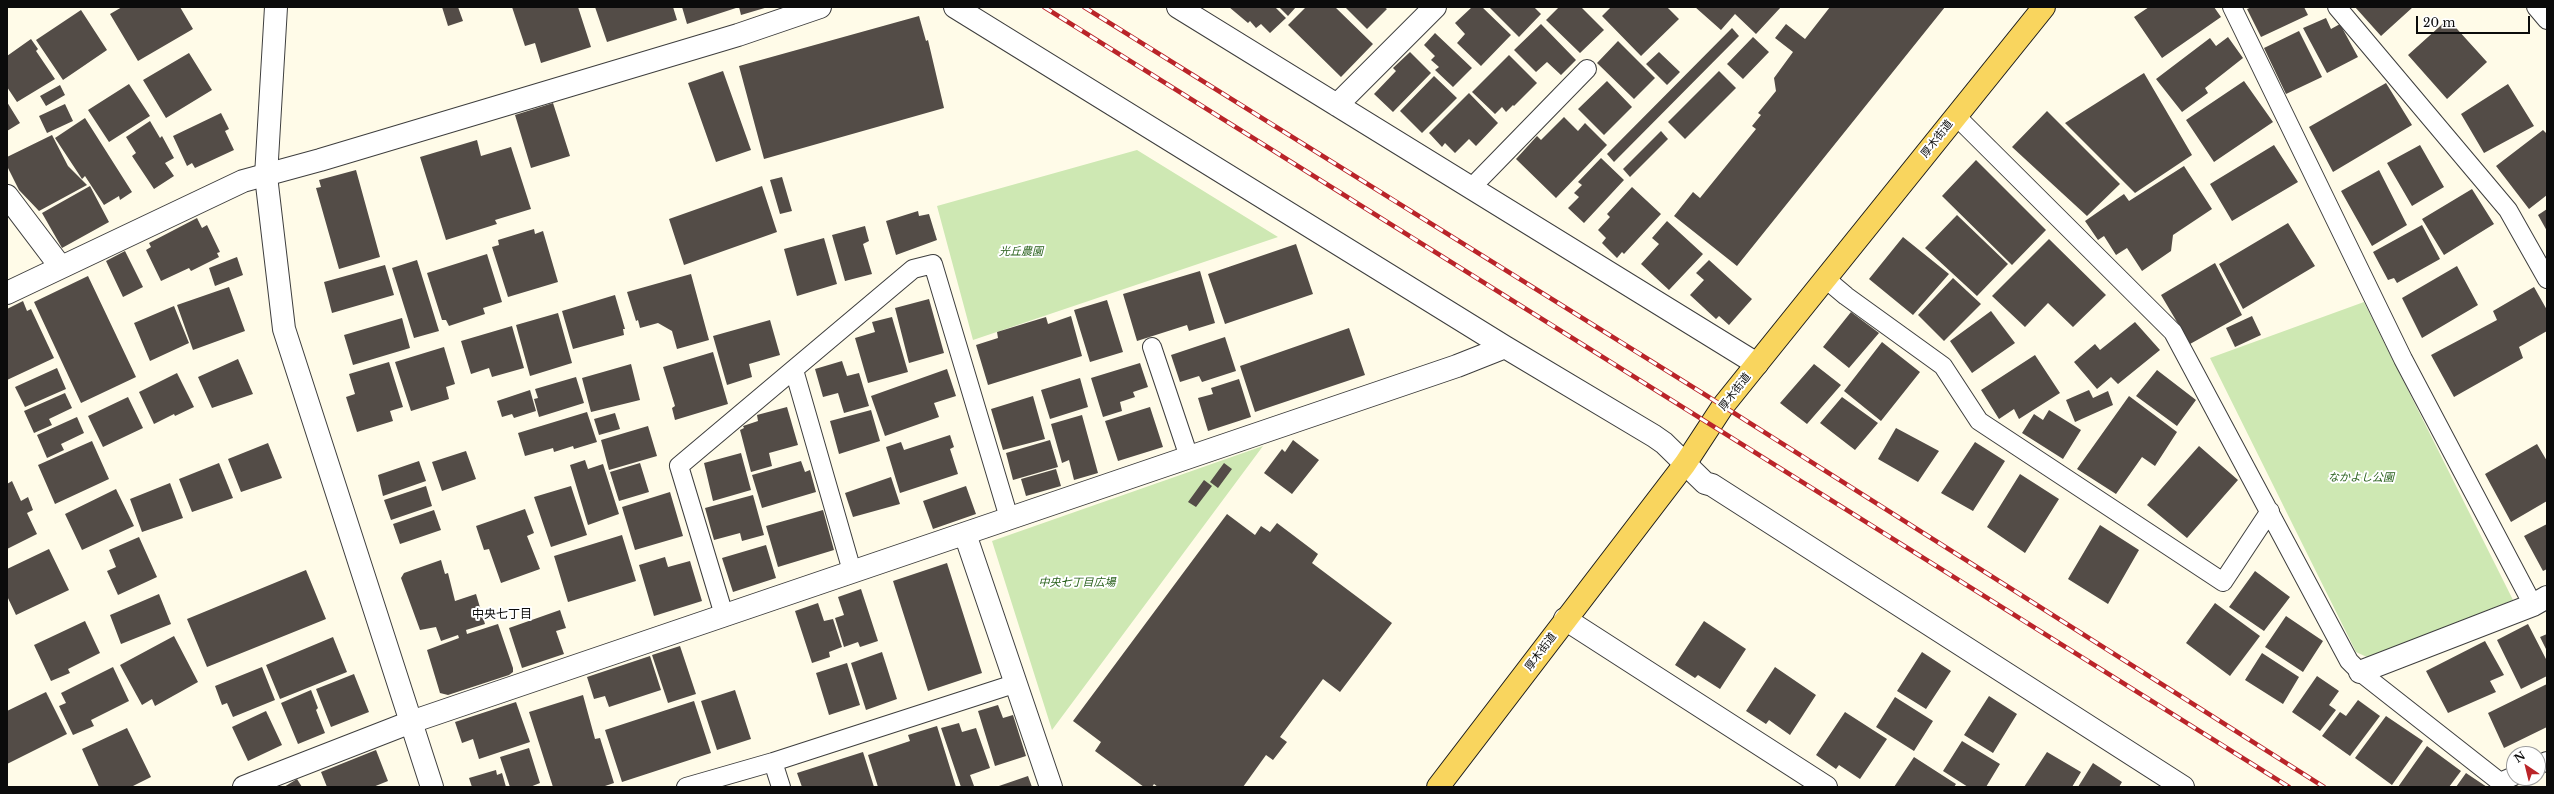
<!DOCTYPE html>
<meta charset="utf-8">
<style>
body{margin:0}
#map{position:relative;width:2554px;height:794px;overflow:hidden;background:#fffbe8;font-family:"Libre Baskerville",serif}
canvas{display:block}
.frame{position:absolute;inset:0;border:8px solid #0b0b0b;pointer-events:none}
.north{position:absolute;left:2506px;top:746px;width:40px;height:40px;box-sizing:border-box;background:#fff;border:1px solid #9d9d9d;border-radius:50%;rotate:325deg;font-size:11px;font-weight:700;line-height:16px;text-align:center;color:#0b0b0b}
.north::after{content:'';display:block;margin:auto;width:14px;height:18px;background:#ba2429;clip-path:polygon(50% 0,100% 100%,50% 72%,0 100%)}
.scale{position:absolute;left:2416px;top:16px;width:114px;height:18px;box-sizing:border-box;border:2px solid #0b0b0b;border-top:0;padding-left:5px;font-size:12px;line-height:14px;white-space:nowrap;color:#0b0b0b;-webkit-text-stroke:3px #fff;paint-order:stroke}
</style>
<div id="map">
<canvas width="2554" height="794"></canvas>
<div class="frame"></div>
<div class="north">N</div>
<div class="scale">20 m</div>
</div>
<script>
const ctx = document.querySelector('canvas').getContext('2d');
ctx.lineJoin = 'round';
function fillPath(path, color) { ctx.fillStyle = color; ctx.fill(path, 'evenodd'); }
function stroke(path, color, width, dash) { ctx.strokeStyle = color; ctx.lineWidth = width; ctx.lineCap = dash ? 'butt' : 'round'; ctx.setLineDash(dash || []); ctx.stroke(path); }
function write(font, color, halo, rows, align = 'center') {
  ctx.font = font + ' "Libre Baskerville","Noto Sans JP",serif'; ctx.lineWidth = 4; ctx.setLineDash([]); ctx.textBaseline = 'middle'; ctx.strokeStyle = halo; ctx.fillStyle = color; for (const [text, x, y, turn = 0] of rows) {
    ctx.save(); ctx.translate(x, y); ctx.rotate((+turn || 0) * Math.PI / 180); ctx.textAlign = isNaN(turn) ? turn : align; if (halo) ctx.strokeText(text, 0, 0); ctx.fillText(text, 0, 0); ctx.restore();
  }
}
fillPath(new Path2D(`
 M1137,150L1278,237L973,340L937,206Z
 M2364,302L2513,600L2369,658L2356,652L2210,358Z
 M1263,446L1052,730L992,541Z`), '#cee8b3');
fillPath(new Path2D(`
 M122,7H180L193,29L138,61L110,14Z
 M442,7H458L463,21L448,26Z
 M512,7H578L591,47L541,63L535,43L525,46Z
 M595,7H673L677,20L607,42Z
 M682,7H735L736,8L687,24Z
 M739,7H768L741,15Z
 M1229,7H1275L1286,18L1270,33L1261,24L1256,28L1250,21L1248,23Z
 M1279,7H1296L1288,16Z
 M1306,7H1335L1373,44L1341,77L1288,25Z
 M1345,7H1384L1387,9L1367,29Z
 M1472,7H1482L1511,35L1481,66L1457,43L1465,34L1455,23Z
 M1489,7H1534L1541,14L1519,37Z
 M1559,7H1581L1604,30L1580,53L1546,20Z
 M1611,7H1667L1679,19L1641,56L1602,16Z
 M1695,7H1781L1756,34L1735,14L1721,30Z
 M1830,7H1945L1737,266L1674,216L1693,192L1700,198L1756,129L1752,126L1761,115L1758,113L1776,91L1774,78L1793,52L1775,38L1786,24L1805,39Z
 M2149,7H2214L2221,17L2162,58L2134,17Z
 M2252,7H2304L2308,15L2261,37L2247,9Z
 M2355,7H2413L2381,36Z
 M81,10L107,50L63,80L36,40Z
 M919,16L926,41L928,40L944,108L764,159L739,66Z
 M2326,18L2331,29L2340,24L2358,57L2327,73L2303,28Z
 M2448,19L2487,62L2447,99L2408,55Z
 M1541,24L1576,60L1561,75L1547,62L1536,72L1514,50Z
 M1732,28L1739,36L1614,162L1607,154Z
 M2299,31L2322,77L2286,94L2264,48Z
 M1435,33L1472,68L1453,87L1435,70L1439,67L1431,60L1435,56L1424,45Z
 M1753,37L1769,52L1743,79L1727,64Z
 M2228,37L2243,58L2205,88L2208,93L2182,112L2156,79L2210,38L2216,46Z
 M31,39L38,49L36,51L55,79L17,102L7,87V56Z
 M1618,41L1655,78L1634,99L1597,63Z
 M1410,52L1431,73L1393,112L1374,94L1396,71L1393,68Z
 M1659,52L1680,72L1667,85L1646,64Z
 M189,53L212,90L166,118L143,80Z
 M1509,55L1537,83L1514,106L1513,105L1506,112L1502,107L1495,114L1472,92Z
 M723,71L751,150L716,162L688,83Z
 M1719,71L1736,88L1685,139L1668,122Z
 M2144,73L2192,155L2135,193L2065,123Z
 M1434,76L1457,98L1422,133L1400,111Z
 M1607,81L1632,107L1604,135L1578,109Z
 M2244,81L2273,122L2214,162L2186,120Z
 M2386,83L2412,125L2333,172L2309,127Z
 M129,84L150,116L109,142L88,110Z
 M2508,84L2534,126L2484,153L2461,114Z
 M60,85L65,95L46,106L40,96Z
 M1469,93L1498,123L1476,146L1469,139L1455,153L1445,143L1442,147L1429,133Z
 M7,102L20,123L7,131Z
 M553,103L570,156L531,168L515,115Z
 M65,104L73,121L47,133L39,116Z
 M2047,111L2120,184L2087,216L2012,147Z
 M221,113L229,129L225,131L234,150L195,168L192,163L187,166L173,136Z
 M1564,117L1578,131L1585,123L1607,145L1556,198L1516,159L1537,136L1541,140Z
 M85,118L132,192L120,200L119,196L104,205L85,176L82,179L55,138Z
 M150,121L160,138L162,136L174,158L165,163L174,176L154,189L132,156L136,153L126,137Z
 M2543,130L2547,134V195L2529,209L2496,166Z
 M1661,131L1668,139L1630,177L1623,169Z
 M52,135L68,166L87,185L39,211L19,190L7,166V157Z
 M477,140L481,156L511,147L531,209L495,220L497,224L446,240L420,157Z
 M2274,145L2298,182L2232,221L2210,184Z
 M2420,145L2444,187L2412,206L2387,163Z
 M1601,158L1624,180L1584,223L1568,208L1579,197L1574,193L1582,185L1578,182Z
 M1976,160L2046,230L2012,265L1942,196Z
 M2184,166L2212,209L2173,235L2171,251L2142,271L2127,248L2116,255L2104,236L2098,240L2085,221L2124,194L2129,201Z
 M356,170L380,257L339,269L316,188L321,187L319,180Z
 M2379,170L2407,225L2372,246L2341,191Z
 M782,177L792,211L780,214L770,180Z
 M90,186L109,222L62,248L42,213Z
 M762,186L777,232L684,265L669,219Z
 M1632,187L1661,214L1624,254L1622,252L1617,258L1602,243L1606,238L1598,230L1610,217L1607,214Z
 M2472,189L2494,224L2444,255L2422,219Z
 M2547,209V231L2538,215Z
 M918,211L919,216L929,214L937,240L896,255L886,221Z
 M1957,215L2008,264L1977,296L1925,248Z
 M197,218L202,228L207,225L220,252L217,253L219,257L191,271L189,268L161,281L146,250L151,247L149,243Z
 M1667,221L1703,254L1669,290L1641,264L1659,244L1652,238Z
 M2288,223L2315,266L2243,309L2219,264Z
 M2422,225L2440,259L2397,283L2394,278L2388,280L2373,252Z
 M865,226L869,241L863,244L872,274L845,281L832,235Z
 M534,229L535,234L543,231L558,282L508,297L492,247L499,245L498,240Z
 M1903,237L1949,274L1913,315L1869,279Z
 M824,238L837,284L797,296L784,249Z
 M2049,239L2106,295L2073,327L2048,303L2025,327L1992,296Z
 M1296,244L1313,294L1225,324L1208,274Z
 M125,251L143,287L123,297L106,261Z
 M487,254L502,302L483,308L485,314L449,326L446,320H442L427,273Z
 M237,257L243,275L215,286L209,268Z
 M417,260L439,331L414,338L392,268Z
 M1709,260L1752,299L1729,325L1719,316L1716,319L1690,295L1704,280L1696,273Z
 M2215,263L2242,315L2190,344L2161,295Z
 M385,265L394,295L332,313L324,282Z
 M2457,266L2478,305L2422,338L2402,298Z
 M1200,271L1215,323L1189,331L1187,325L1137,341L1123,294Z
 M691,274L709,340L677,349L672,331L658,323L640,328L638,320L636,321L627,292Z
 M88,276L136,377L81,403L34,302Z
 M1953,278L1981,304L1944,341L1918,315Z
 M229,287L245,331L193,350L177,305Z
 M2534,287L2547,310V331L2519,347L2523,358L2454,397L2431,355L2497,320L2493,311Z
 M615,295L625,329H623L624,335L573,349L562,311Z
 M929,299L944,353L909,363L895,308Z
 M1107,300L1123,352L1090,362L1074,310Z
 M23,301L27,311L31,309L54,358L7,380V309Z
 M174,306L189,343L150,361L134,323Z
 M1991,311L2015,343L1972,373L1950,341Z
 M1851,312L1879,333L1849,368L1823,347Z
 M558,313L572,363L530,376L516,325Z
 M1071,316L1082,356L988,385L976,345L998,338L997,332L1046,317L1048,324Z
 M2252,316L2261,335L2235,347L2226,328Z
 M892,317L908,372L868,383L855,338L875,332L872,322Z
 M402,318L410,348L353,365L344,335Z
 M770,320L780,355L749,364L752,377L727,385L713,336Z
 M2135,322L2160,350L2118,384L2111,377L2097,389L2074,362L2095,344L2100,350Z
 M512,326L524,368L492,377L489,368L471,374L461,341Z
 M1349,328L1365,375L1255,412L1240,366Z
 M1225,337L1236,371L1202,382L1199,376L1180,382L1171,355Z
 M1882,342L1920,372L1881,421L1844,391Z
 M444,347L455,384L446,387L449,399L411,411L395,362Z
 M713,352L728,404L675,420L672,408L675,406L663,367Z
 M2035,355L2060,393L2019,419L2014,409L1999,419L1981,390Z
 M238,359L253,394L212,408L198,377Z
 M842,361L847,376L859,373L869,406L844,413L838,393L823,397L815,369Z
 M389,362L403,407L390,411L393,421L357,432L346,397L355,394L349,374Z
 M1140,363L1148,387L1133,392L1135,397L1120,402L1122,411L1103,417L1091,378Z
 M631,364L640,400L591,412L582,378Z
 M1814,364L1841,385L1807,424L1780,403Z
 M57,368L66,389L25,407L15,387Z
 M947,369L956,396L934,403L939,417L885,436L871,396Z
 M2157,370L2196,400L2177,426L2136,396Z
 M177,373L194,407L175,416L174,414L154,424L139,392Z
 M576,377L584,403L539,417L534,399L538,398L535,389Z
 M1080,378L1088,407L1050,419L1041,390Z
 M1239,379L1251,417L1208,431L1198,398L1213,394L1211,388Z
 M530,390L536,411L514,418L512,414L502,417L497,401Z
 M2089,390L2093,398L2108,391L2113,405L2075,422L2066,400Z
 M65,393L72,408L49,419L52,425L34,433L24,411Z
 M1033,396L1045,439L1003,450L991,409Z
 M2129,396L2177,432L2155,466L2142,457L2116,494L2077,469Z
 M128,397L143,428L103,447L88,416Z
 M1842,397L1878,423L1855,450L1820,423Z
 M787,407L798,445L769,453L772,466L751,472L740,430L744,428L743,426L758,421L757,415Z
 M1150,407L1163,447L1118,461L1105,421Z
 M871,410L880,441L839,454L830,421Z
 M2049,410L2081,430L2063,459L2022,433L2034,414L2043,420Z
 M587,412L597,442L574,449L573,446L554,452L553,448L525,456L518,433Z
 M615,413L620,429L599,435L594,419Z
 M1082,415L1098,473L1074,480L1069,460L1062,463L1051,424Z
 M77,417L84,433L61,444L64,450L47,458L37,435Z
 M648,426L657,456L609,470L601,440Z
 M1896,428L1939,451L1918,482L1878,459Z
 M950,435L954,447L950,449L958,474L900,493L886,447L901,442L904,450Z
 M1050,440L1058,467L1013,480L1006,453Z
 M1293,440L1319,460L1292,494L1264,473L1282,449L1285,452Z
 M92,441L109,479L55,504L38,465Z
 M1975,442L2005,461L1973,511L1941,493Z
 M268,443L282,478L241,492L228,459Z
 M2537,444L2547,461V501L2511,522L2485,474Z
 M2199,446L2238,480L2187,538L2147,505Z
 M466,451L476,479L442,491L432,462Z
 M741,453L751,490L713,501L704,463Z
 M585,460L588,469L603,464L619,514L588,525L570,465Z
 M419,461L426,481L383,496L378,475Z
 M801,461L805,472L810,470L816,492L762,508L752,475Z
 M219,463L233,498L192,512L179,479Z
 M640,463L649,492L619,501L610,472Z
 M1224,463L1232,469L1218,488L1210,482Z
 M1056,469L1061,486L1026,496L1021,479Z
 M2020,474L2059,499L2025,553L1987,527Z
 M891,477L900,504L853,517L845,493Z
 M1204,480L1212,486L1196,507L1188,502Z
 M12,481L21,501L28,497L33,510L27,513L37,534L7,549V484Z
 M170,483L183,518L142,532L130,499Z
 M426,486L432,506L391,520L384,500Z
 M571,486L587,535L551,547L534,497Z
 M966,486L976,514L933,529L923,501Z
 M116,489L134,526L82,550L65,514Z
 M670,492L683,536L635,550L622,507Z
 M753,495L764,535L742,541L740,533L714,540L705,508Z
 M525,509L534,533L527,536L540,569L501,583L489,549L484,550L476,526Z
 M434,510L441,530L400,544L393,524Z
 M823,510L834,550L778,567L766,526Z
 M1227,514L1255,535L1261,526L1270,532L1277,523L1318,554L1312,563L1392,623L1340,692L1323,679L1280,737L1287,742L1273,760L1266,755L1243,787H1158L1154,784L1152,787H1144L1095,751L1101,742L1073,721Z
 M2547,524V569L2543,571L2524,536Z
 M2100,525L2139,550L2108,604L2068,579Z
 M622,535L636,581L568,602L554,556Z
 M139,537L157,577L118,595L107,571L116,567L109,550Z
 M766,545L776,578L733,592L722,558Z
 M49,549L69,590L16,615L7,596V569Z
 M665,557L668,567L690,561L702,601L654,616L639,565Z
 M441,560L445,574L448,573L455,601L476,594L485,624L466,630L467,634L498,624L513,668V672L509,675L448,695L440,693L427,650L459,638L458,635L441,641L436,627L420,630L401,578L404,573Z
 M947,563L982,673L928,691L893,581Z
 M306,570L326,619L207,667L187,619Z
 M2255,571L2290,597L2264,631L2229,607Z
 M861,589L878,641L860,647L858,642L844,647L835,618L844,615L838,597Z
 M159,594L171,624L121,644L110,615Z
 M818,603L824,621L833,619L842,647L829,652L830,657L812,663L795,611Z
 M2215,603L2260,636L2230,676L2186,643Z
 M560,610L566,628L556,631L564,654L522,668L509,628Z
 M2286,616L2323,641L2303,672L2265,647Z
 M85,621L100,653L68,669L70,673L51,681L34,645Z
 M1704,621L1746,649L1720,689L1698,675L1695,678L1675,665Z
 M2528,624L2547,661V676L2521,689L2497,640Z
 M2547,634V651L2540,637Z
 M174,636L198,682L155,706L152,699L142,705L120,665Z
 M333,637L347,672L280,699L266,665Z
 M2485,641L2504,675L2490,681L2496,692L2448,713L2426,671Z
 M680,646L696,694L668,703L652,655Z
 M882,652L897,699L866,710L851,663Z
 M1922,652L1951,671L1926,709L1897,691Z
 M2262,653L2299,677L2283,704L2245,680Z
 M650,656L661,690L609,707L605,696L594,699L587,677Z
 M847,663L860,705L829,715L816,673Z
 M113,667L129,701L91,720L94,726L73,735L59,706L66,703L61,693Z
 M262,667L275,700L233,717L227,703L222,705L215,686Z
 M1775,667L1816,695L1790,735L1769,720L1766,724L1746,711Z
 M354,674L369,712L331,727L316,689Z
 M2317,676L2339,691L2329,705L2336,710L2320,731L2292,712Z
 M2547,684V727L2504,748L2488,713Z
 M311,690L318,708L316,710L325,733L298,744L281,703Z
 M735,690L751,739L717,750L701,701Z
 M46,692L67,734L7,764V711Z
 M583,695L595,739L600,738L614,783L602,787H553L529,712Z
 M1989,696L2017,714L1993,753L1964,735Z
 M1895,697L1933,721L1914,751L1876,727Z
 M2358,700L2380,716L2350,756L2322,736L2340,712L2346,716Z
 M694,701L711,753L622,782L605,730Z
 M516,702L530,742L479,759L473,739L462,743L455,722Z
 M998,705L1003,718L1013,715L1026,756L995,766L978,711Z
 M266,711L282,745L248,761L232,727Z
 M1845,712L1887,739L1860,779L1839,765L1836,769L1816,755Z
 M2386,716L2423,741L2392,785L2355,758Z
 M959,723L962,732L976,728L990,768L970,775L974,786L970,787H961L941,728Z
 M937,726L956,787H878L868,755L910,741L908,735Z
 M127,728L151,777L131,787H99L82,749Z
 M1962,741L2000,764L1986,787H1968L1943,771Z
 M2427,746L2461,771L2449,787H2398Z
 M529,748L540,783L530,787H510L500,757Z
 M376,750L388,781L373,787H327L321,772Z
 M863,752L874,787H802L797,773Z
 M2047,752L2081,772L2072,787H2024Z
 M1914,757L1956,784L1954,787H1894Z
 M2093,763L2122,782L2119,787H2078Z
 M496,770L497,775L502,773L506,787H472L469,778Z
 M2466,773L2487,787H2456Z
 M1028,776L1032,787H996Z
 M297,779L302,787H284Z`), '#534c47');
const service = new Path2D(`
 M2232,7L2403,359L2533,605
 M2337,7L2508,210L2547,279
 M2536,7L2547,20
 M1956,116L2173,332L2349,661L2360,672L2500,782L2514,776
 M1471,188L1587,69
 M1827,280L1846,296L1943,366L1979,421L2223,582L2270,511
 M1152,347L1189,457
 M794,370L852,571
 M724,615L679,466L913,269L933,264L1009,518
 M773,762L781,787
 M2538,765L2547,761
 M686,787L773,762L1017,683`);
const minor = new Path2D(`
 M955,7L1505,347L1654,436L1664,443L1705,483L1712,485L2183,787
 M1178,7L1757,364
 M1337,105L1435,7
 M7,196L60,266
 M7,293L243,181L320,160L738,35L820,7
 M965,534L1051,787
 M1565,619L1826,787
 M2360,672L2533,605L2547,597
 M244,787L411,722L1457,366L1505,347`);
const tertiary = new Path2D(`
 M276,7L266,176L284,329L432,787`);
const primary = new Path2D(`
 M1438,787L1685,464L1723,406L2044,7`);
stroke(service, '#3e3e3e', 20);
stroke(minor, '#3e3e3e', 24);
stroke(tertiary, '#3e3e3e', 24);
stroke(primary, '#1c1c1c', 24);
stroke(service, '#fff', 18);
stroke(minor, '#fff', 22);
stroke(tertiary, '#fff', 22);
stroke(primary, '#f9d55e', 22);
const rail = new Path2D(`
 M1044,7L2289,787
 M1084,7L1704,394L2324,787`);
stroke(rail, '#ba2429', 4.5);
stroke(rail, '#fff', 3, [9]);
write('11px', '#0b0b0b', '#fff', [
 ["厚木街道",1937,139,-52],
 ["厚木街道",1735,392,-52],
 ["厚木街道",1541,652,-53]
]);
write('italic 11px', '#29611c', '#fff', [
 ["光丘農園",1021,252],
 ["なかよし公園",2361,478],
 ["中央七丁目広場",1077,583]
]);
write('12px', '#0b0b0b', '#fff', [
 ["中央七丁目",502,615]
]);
</script>
